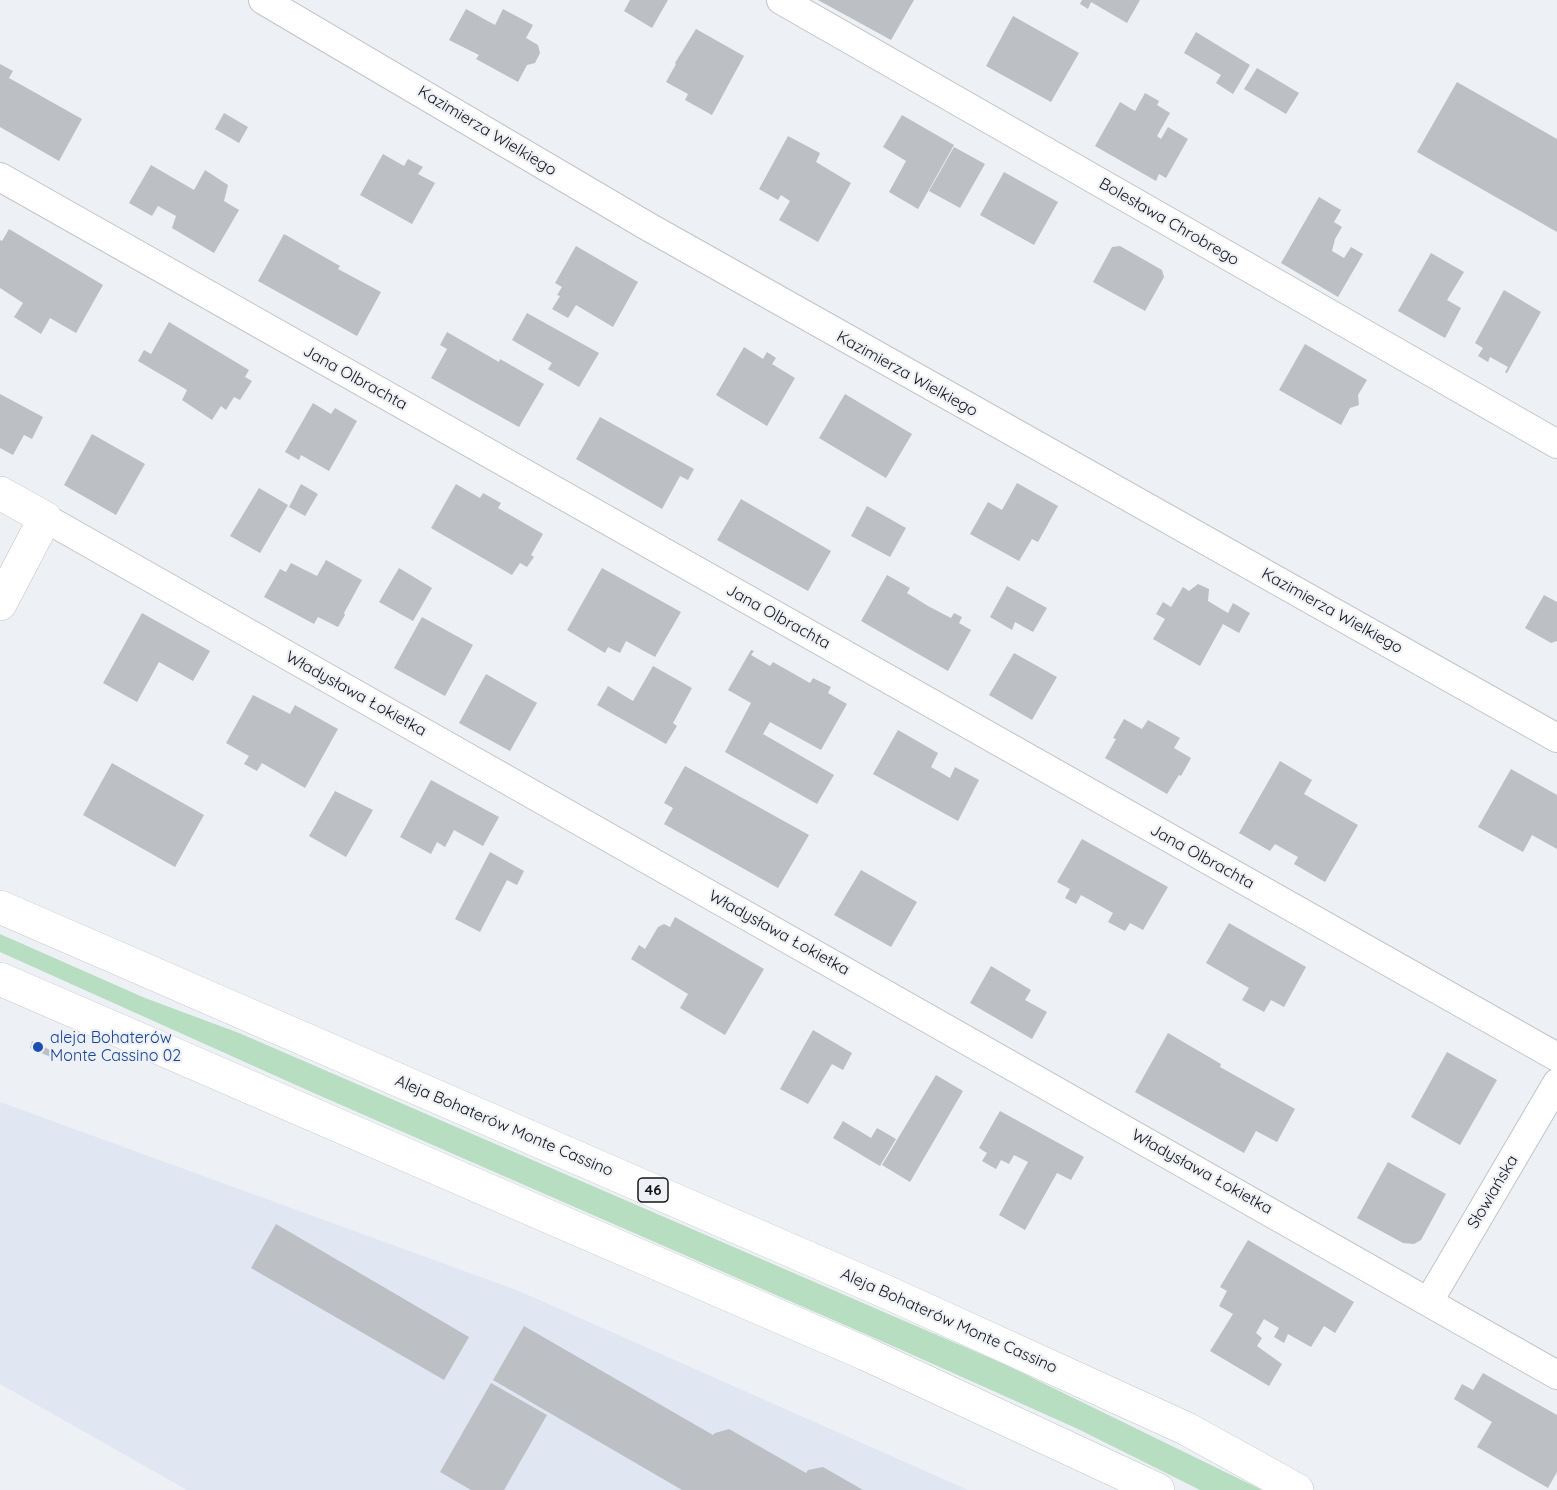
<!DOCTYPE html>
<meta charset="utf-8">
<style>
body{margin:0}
canvas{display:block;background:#edf0f5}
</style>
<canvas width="1557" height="1490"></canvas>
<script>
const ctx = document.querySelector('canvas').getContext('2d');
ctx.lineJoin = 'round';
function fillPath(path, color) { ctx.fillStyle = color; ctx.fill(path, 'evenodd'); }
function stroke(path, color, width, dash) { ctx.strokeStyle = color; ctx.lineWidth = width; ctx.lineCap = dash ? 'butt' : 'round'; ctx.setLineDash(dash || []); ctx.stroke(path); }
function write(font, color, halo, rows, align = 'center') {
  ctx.font = font + ' Quicksand,sans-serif'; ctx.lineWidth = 4.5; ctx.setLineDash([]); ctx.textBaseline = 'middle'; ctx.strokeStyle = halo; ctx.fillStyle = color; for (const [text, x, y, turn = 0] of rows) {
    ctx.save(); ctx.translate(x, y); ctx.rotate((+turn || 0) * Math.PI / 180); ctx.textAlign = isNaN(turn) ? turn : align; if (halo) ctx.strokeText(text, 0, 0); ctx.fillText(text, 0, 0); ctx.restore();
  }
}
fillPath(new Path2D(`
 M0,1102L519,1291L968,1490H187L0,1384Z`), '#e0e7f3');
fillPath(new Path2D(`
 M0,934L145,998L239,1033L1004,1364L1262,1490H1200L1078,1429L895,1347L316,1094L0,952Z`), '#b7dec0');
fillPath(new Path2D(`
 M630,0H668L652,28L624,11Z
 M818,0H914L891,40Z
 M1082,0H1140L1127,23L1091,2L1088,9L1080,4Z
 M466,9L495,25L503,9L533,25L526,38L538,45L540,53L535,63L527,65L518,82L476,59L479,55L449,40Z
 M1013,16L1079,53L1051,102L986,66Z
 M696,29L744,56L712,115L685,100L688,94L666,82L676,64L675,63Z
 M1196,32L1250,65L1233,94L1216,83L1221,75L1184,53Z
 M0,64L13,71L9,78L82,119L59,161L0,127Z
 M1257,68L1299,93L1286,114L1244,89Z
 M1457,82L1557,139V232L1417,152Z
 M1145,93L1159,101L1157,105L1170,113L1157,136L1161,139L1168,127L1188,139L1166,178L1159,174L1156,181L1095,146L1120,102L1135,111Z
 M224,113L248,127L239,143L215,129Z
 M902,115L954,145L918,209L889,192L906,161L883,147Z
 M788,136L820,153L816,162L851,183L818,242L779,220L790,201L781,195L778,200L759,189Z
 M954,147L985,164L960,208L929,191Z
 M383,154L404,166L408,159L423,167L418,174L435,183L412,224L360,195Z
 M151,165L194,190L205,170L228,185L224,201L239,210L214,253L172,228L176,216L158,206L152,216L129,203Z
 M1004,172L1058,202L1034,245L980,215Z
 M1319,197L1341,210L1334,222L1342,227L1335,239L1332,251L1344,258L1351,247L1363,254L1338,297L1281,263Z
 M9,229L103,285L76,333L50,318L41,334L14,317L23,303L0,288V240L2,241Z
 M284,234L340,266L338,269L381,292L357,336L258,281Z
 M576,246L638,282L613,327L576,305L568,318L552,309L560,296L557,295L562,287L555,283Z
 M1120,246L1162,270L1164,277L1145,311L1093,282L1112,247Z
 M1431,253L1464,272L1447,300L1461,308L1445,338L1398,311Z
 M1504,290L1541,312L1507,373L1505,372L1508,367L1490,357L1488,362L1478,356L1483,348L1475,343Z
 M527,313L599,353L579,387L548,369L552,363L512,340Z
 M169,322L249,370L245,377L252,381L240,400L234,397L226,410L221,406L212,420L182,400L187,390L138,361L144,350L151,354Z
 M447,332L499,362L500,359L544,384L519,427L431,378L447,349L440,345Z
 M1305,344L1367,380L1358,395L1359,405L1350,408L1341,425L1279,390Z
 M744,347L763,359L767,352L776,358L772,364L795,378L767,426L716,395Z
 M0,394L43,417L32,439L24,435L13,455L0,448Z
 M845,394L912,434L886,478L819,438Z
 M313,403L331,414L335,408L357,421L329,471L301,455L299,460L285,452Z
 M600,417L694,469L688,480L680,476L662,509L576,459Z
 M92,434L145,464L116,515L64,485Z
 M1017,483L1058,506L1038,542L1032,539L1019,561L970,534L988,502L1002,510Z
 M301,484L318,494L305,516L289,507Z
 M456,484L480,498L483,493L501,503L498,508L543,534L531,555L534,557L527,567L520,563L512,575L431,528Z
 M259,488L288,505L260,553L230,536Z
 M741,499L831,551L808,591L717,540Z
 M867,506L906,528L890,557L851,536Z
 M326,560L362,580L344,613L345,615L338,627L318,617L314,624L264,597L280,569L286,572L291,563L317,576Z
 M399,568L432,588L413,621L379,602Z
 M602,568L681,612L655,657L626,641L620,653L608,647L605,653L567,630Z
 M887,575L910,588L907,593L928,606L951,618L954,613L962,617L959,623L971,630L948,671L861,621Z
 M1198,584L1209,589L1208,601L1228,613L1233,603L1250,613L1239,633L1223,624L1200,666L1153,639L1165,619L1156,614L1163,602L1171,607L1183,587L1189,591Z
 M1007,586L1047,608L1033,632L1015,622L1012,630L990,617Z
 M1544,595L1557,602V641L1551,643L1525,628Z
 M142,613L210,651L193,681L159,662L137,702L103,683Z
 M422,617L473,645L445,696L394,668Z
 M751,650L754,651L751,655L770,666L773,662L810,683L813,678L831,687L828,693L847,704L821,750L770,722L763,734L834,775L817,804L725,752L751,703L728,690Z
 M1014,653L1057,677L1032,720L989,695Z
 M653,666L692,688L673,723L677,726L666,744L597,705L608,686L633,701Z
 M486,674L537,703L510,751L459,723Z
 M253,695L290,714L295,705L338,729L305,788L262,763L257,771L244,764L249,756L226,743Z
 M1124,719L1142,729L1148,720L1180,738L1174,748L1191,758L1181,776L1179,775L1167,794L1105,758L1116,739L1113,738Z
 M898,730L938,753L931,767L950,778L955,767L979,780L958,821L873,774Z
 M1280,761L1312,780L1304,794L1358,825L1325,882L1294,864L1298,857L1275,844L1270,851L1239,833Z
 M112,763L204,815L175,867L83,815Z
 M685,766L809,835L778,888L664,824L673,808L664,803Z
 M1511,769L1557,795V849L1532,835L1523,852L1478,827Z
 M431,780L499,817L483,846L454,830L445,847L437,842L431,854L400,837Z
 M335,791L373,810L346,857L309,836Z
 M1082,839L1168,887L1143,930L1130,923L1125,931L1108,922L1113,913L1081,895L1076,904L1065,898L1070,889L1057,882Z
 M490,852L524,871L517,885L507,880L480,932L455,919Z
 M861,870L917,902L891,947L834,915Z
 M675,917L764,969L725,1035L680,1008L688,994L631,959L639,945L645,949L658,927L664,924L670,927Z
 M1229,923L1306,967L1284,1007L1271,1000L1264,1012L1242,1000L1249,988L1206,963Z
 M991,966L1031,990L1025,1000L1047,1012L1032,1039L970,1003Z
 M813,1030L852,1053L843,1070L832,1064L808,1104L780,1089Z
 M1168,1033L1221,1064L1220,1067L1295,1109L1277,1142L1256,1131L1244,1153L1135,1092Z
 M32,1041L56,1053L55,1059L30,1048Z
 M1447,1052L1497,1080L1460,1145L1411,1117Z
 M936,1075L963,1091L910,1182L882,1165Z
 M1000,1111L1084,1157L1071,1180L1057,1173L1025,1230L999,1215L1028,1162L1014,1155L1009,1164L1001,1160L996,1169L982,1161L987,1153L979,1148Z
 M843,1121L871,1138L877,1128L896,1139L880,1166L833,1138Z
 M1388,1162L1446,1194L1421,1240L1414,1244L1403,1243L1357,1218Z
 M276,1224L469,1337L444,1380L251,1268Z
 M1248,1240L1354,1302L1335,1333L1324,1326L1311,1347L1288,1334L1284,1343L1274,1337L1279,1328L1264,1319L1256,1333L1262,1338L1257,1346L1282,1364L1269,1386L1210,1351L1233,1314L1219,1306L1227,1291L1220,1287Z
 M524,1326L713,1435L715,1433L729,1429L806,1473L808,1470L823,1467L863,1490H682L493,1380Z
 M1483,1373L1557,1415V1472L1548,1488L1477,1447L1492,1422L1454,1399L1462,1384L1473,1390Z
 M491,1383L547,1415L504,1490H471L440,1472Z`), '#bcbfc4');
const street = new Path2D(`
 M263,0L647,226L1557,738
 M781,0L1557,444
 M0,177L1557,1057
 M45,518L1557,1375
 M1429,1301L1557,1083`);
const secondary = new Path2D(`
 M0,493L45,518L0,604`);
const primary = new Path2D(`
 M0,907L891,1294L1187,1429L1297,1490
 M0,979L866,1354L1158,1490`);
stroke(street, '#c0c3c8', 30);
stroke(secondary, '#c0c3c8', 34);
stroke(primary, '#c0c3c8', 34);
stroke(street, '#fff', 28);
stroke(secondary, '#fff', 33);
stroke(primary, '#fff', 33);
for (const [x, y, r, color] of [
 [38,1047,6,"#1a4fb4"]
]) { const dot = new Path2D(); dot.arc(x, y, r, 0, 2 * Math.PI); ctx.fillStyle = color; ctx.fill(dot); stroke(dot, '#edf0f5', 2); }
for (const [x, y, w] of [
 [653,1190,30]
]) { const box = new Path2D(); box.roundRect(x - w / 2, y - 12, w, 24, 4.5); ctx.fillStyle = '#edf0f5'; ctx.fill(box); stroke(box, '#141517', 1.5); }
write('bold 15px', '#141517', null, [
 ["46",653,1190]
]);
write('16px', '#141517', '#edf0f5', [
 ["Kazimierza Wielkiego",487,131,31],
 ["Bolesława Chrobrego",1169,222,30],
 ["Kazimierza Wielkiego",907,374,29],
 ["Jana Olbrachta",355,378,29],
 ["Kazimierza Wielkiego",1332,611,29],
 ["Jana Olbrachta",778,617,29],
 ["Władysława Łokietka",356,694,29],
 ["Jana Olbrachta",1202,857,29],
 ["Władysława Łokietka",779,933,29],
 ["Aleja Bohaterów Monte Cassino",504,1126,23],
 ["Władysława Łokietka",1202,1172,29],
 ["Słowiańska",1493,1192,-59],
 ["Aleja Bohaterów Monte Cassino",949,1321,24]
]);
write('16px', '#164399', '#edf0f5', [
 ["aleja Bohaterów",50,1038],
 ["Monte Cassino 02",50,1056]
], 'left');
</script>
